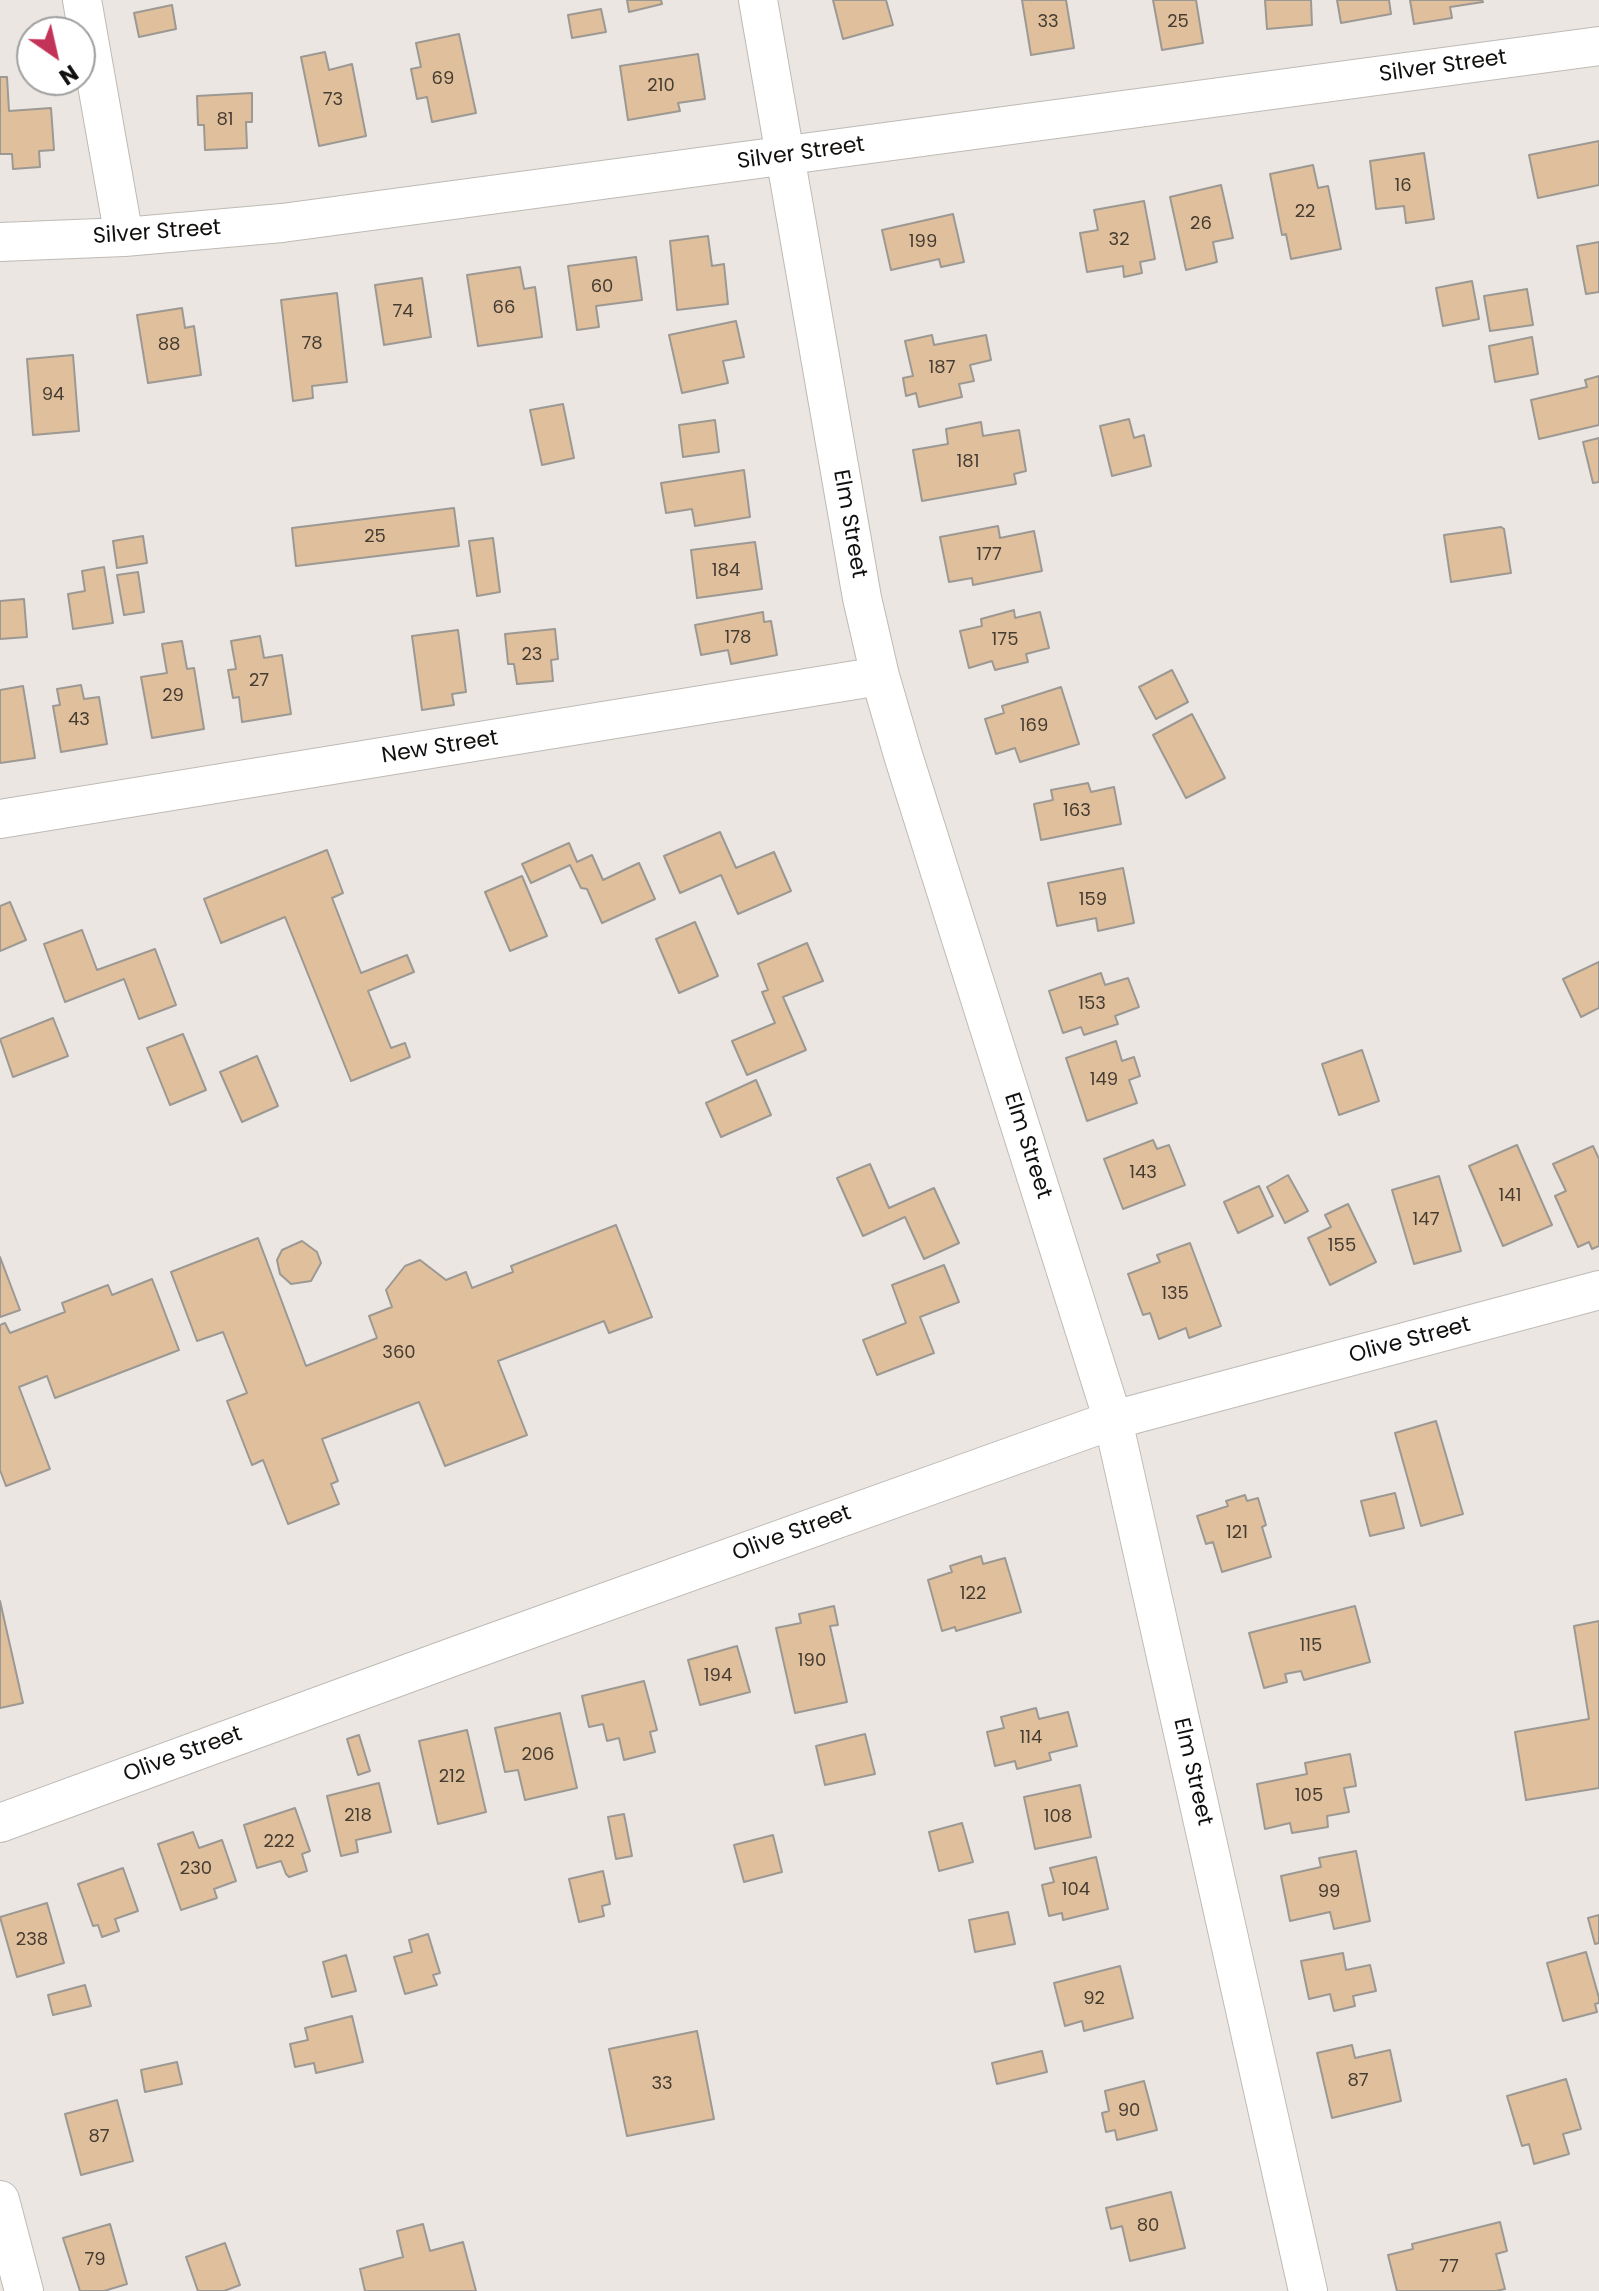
<!DOCTYPE html>
<style>
body{margin:0}
#map{position:relative;width:1599px;height:2291px;overflow:hidden;background:#ebe6e1;font-family:Poppins,sans-serif}
canvas{display:block}
.north{position:absolute;left:16px;top:16px;width:80px;height:80px;box-sizing:border-box;background:#fff;border:2px solid #a09f9f;border-radius:50%;rotate:146deg;font-size:22px;font-weight:700;line-height:32px;text-align:center;color:#12100e}
.north::after{content:'';display:block;margin:auto;width:28px;height:36px;background:#c33358;clip-path:polygon(50% 0,100% 100%,50% 72%,0 100%)}
</style>
<div id="map">
<canvas width="1599" height="2291"></canvas>
<div class="north">N</div>
</div>
<script>
const ctx = document.querySelector('canvas').getContext('2d');
ctx.lineJoin = 'round';
function fillPath(path, color) { ctx.fillStyle = color; ctx.fill(path, 'evenodd'); }
function stroke(path, color, width, dash) { ctx.strokeStyle = color; ctx.lineWidth = width; ctx.lineCap = dash ? 'butt' : 'round'; ctx.setLineDash(dash || []); ctx.stroke(path); }
function write(font, color, halo, rows, align = 'center') {
  ctx.font = font + ' Poppins,sans-serif'; ctx.lineWidth = 6; ctx.setLineDash([]); ctx.textBaseline = 'middle'; ctx.strokeStyle = halo; ctx.fillStyle = color; for (const [text, x, y, turn = 0] of rows) {
    ctx.save(); ctx.translate(x, y); ctx.rotate((+turn || 0) * Math.PI / 180); ctx.textAlign = isNaN(turn) ? turn : align; if (halo) ctx.strokeText(text, 0, 0); ctx.fillText(text, 0, 0); ctx.restore();
  }
}
const building = new Path2D(`
 M627,0H661L662,4L629,12Z
 M833,0H886L893,25L843,39Z
 M1022,0H1066L1074,48L1031,55Z
 M1153,0H1196L1203,43L1162,50Z
 M1265,0H1311L1312,25L1267,29Z
 M1337,0H1389L1391,14L1341,23Z
 M1410,0H1482L1483,2L1450,7L1452,18L1414,24Z
 M172,5L176,29L139,37L134,13Z
 M601,9L606,32L572,38L568,15Z
 M459,34L476,113L432,122L427,97L417,99L411,69L421,67L416,43Z
 M325,52L329,70L352,64L366,136L319,146L301,57Z
 M698,54L705,99L678,103L680,111L628,120L620,66Z
 M0,77H7L9,111L51,108L54,150L39,151L40,167L13,169L12,154H0Z
 M252,93V122H246L247,148L205,150L204,125H198L197,96Z
 M1599,141V185L1538,198L1529,155Z
 M1424,153L1434,219L1406,223L1404,206L1376,209L1370,161Z
 M1313,165L1318,188L1328,186L1341,249L1291,259L1286,234L1282,235L1270,174Z
 M1221,185L1233,238L1213,242L1217,262L1186,270L1170,197Z
 M1144,201L1155,259L1140,262L1142,273L1124,277L1123,266L1087,272L1080,233L1098,230L1094,210Z
 M953,214L964,262L941,267L939,259L891,270L882,230Z
 M708,236L712,266L724,264L728,304L677,310L670,241Z
 M1599,242V292L1586,294L1577,246Z
 M636,257L642,300L596,306L599,327L577,330L568,266Z
 M520,267L524,289L535,287L542,337L478,346L467,275Z
 M422,278L431,337L384,345L375,285Z
 M1472,281L1479,319L1443,326L1436,288Z
 M1527,289L1533,325L1490,331L1484,296Z
 M337,293L347,382L312,386L313,398L293,401L281,300Z
 M182,308L185,328L194,326L201,375L148,383L137,315Z
 M736,321L744,357L723,361L728,383L682,393L669,335Z
 M932,335L934,345L986,335L991,360L970,365L974,381L959,384L962,397L919,407L916,393L906,396L903,378L913,376L905,341Z
 M1532,337L1538,374L1495,382L1489,346Z
 M73,355L79,431L33,435L27,359Z
 M1599,376V425L1539,439L1531,400L1587,387L1585,380Z
 M563,404L574,458L542,465L530,410Z
 M1129,419L1134,438L1144,435L1151,466L1112,476L1100,426Z
 M715,420L719,452L683,457L679,425Z
 M981,422L983,436L1019,430L1026,471L1014,474L1016,484L922,501L913,450L948,444L946,429Z
 M1599,438V482L1593,483L1583,442Z
 M744,470L750,517L695,526L692,509L666,513L661,483Z
 M454,508L459,546L296,566L292,528Z
 M998,526L1000,538L1034,531L1042,571L973,585L972,578L949,582L940,537Z
 M1501,527L1504,529L1511,573L1451,582L1444,535Z
 M143,536L147,563L117,568L113,541Z
 M493,538L500,592L477,596L469,541Z
 M755,542L762,589L697,598L691,550Z
 M104,567L113,623L73,629L68,594L85,591L82,571Z
 M138,572L144,612L124,615L117,575Z
 M24,599L27,637L0,639V601Z
 M1014,610L1015,618L1040,612L1049,648L1026,654L1028,662L995,670L992,661L969,668L960,631L982,626L981,619Z
 M763,612L764,622L771,621L777,655L731,664L728,650L701,655L695,625Z
 M555,629L558,659L551,660L553,681L517,684L514,664H508L505,634Z
 M458,630L466,692L452,694L454,705L422,710L412,636Z
 M260,636L264,658L282,655L291,714L242,722L239,697L233,698L228,670L236,669L231,641Z
 M182,641L187,669L194,668L204,729L152,738L141,677L167,673L162,644Z
 M1172,670L1188,702L1156,719L1139,687Z
 M81,685L84,699L99,697L107,744L61,752L53,706L60,705L57,689Z
 M23,686L35,758L0,763V690Z
 M1061,687L1079,744L1020,762L1015,748L996,754L985,719L1004,713L1002,706Z
 M1192,714L1225,778L1186,798L1153,735Z
 M1088,783L1091,792L1114,787L1121,824L1041,840L1034,804L1053,800L1051,790Z
 M720,832L736,868L774,852L791,891L738,914L721,875L680,893L664,856Z
 M569,843L577,862L592,855L603,880L639,863L655,899L602,923L587,889L581,888L570,865L531,883L522,864Z
 M327,850L343,893L332,898L361,973L407,955L414,972L368,991L391,1048L405,1043L410,1057L351,1081L285,917L221,943L204,899Z
 M1123,868L1134,923L1098,931L1096,918L1057,926L1048,883Z
 M522,876L547,936L510,951L485,892Z
 M10,902L26,940L0,951V906Z
 M695,922L718,976L679,993L656,939Z
 M82,930L97,970L155,949L176,1005L139,1019L124,979L65,1002L44,944Z
 M807,943L823,981L783,997L806,1050L747,1075L732,1041L775,1023L762,992L768,990L758,964Z
 M1599,962V1008L1581,1017L1563,979Z
 M1101,973L1105,985L1128,978L1139,1007L1115,1016L1118,1024L1084,1035L1081,1027L1063,1033L1049,991Z
 M53,1018L68,1056L13,1077L0,1039Z
 M183,1034L206,1090L170,1105L147,1048Z
 M1116,1041L1122,1061L1134,1057L1140,1076L1129,1080L1137,1103L1087,1121L1066,1058Z
 M1362,1050L1379,1101L1339,1115L1322,1064Z
 M257,1056L278,1106L242,1122L220,1072Z
 M756,1080L771,1115L721,1137L706,1103Z
 M1153,1140L1157,1149L1169,1145L1185,1185L1123,1209L1104,1159Z
 M1517,1145L1552,1225L1503,1246L1469,1166Z
 M1593,1146L1599,1159V1246L1592,1249L1589,1242L1578,1247L1555,1196L1566,1191L1553,1164Z
 M870,1164L889,1208L934,1188L959,1243L924,1259L905,1217L863,1236L837,1178Z
 M1288,1175L1308,1211L1285,1223L1267,1187Z
 M1439,1176L1461,1251L1414,1264L1392,1190Z
 M1259,1186L1273,1216L1238,1233L1224,1202Z
 M1348,1204L1376,1262L1330,1285L1308,1238L1331,1227L1325,1215Z
 M616,1225L652,1317L609,1333L604,1321L498,1361L527,1435L445,1466L419,1402L322,1439L338,1481L331,1484L339,1504L288,1524L263,1460L252,1465L227,1401L247,1393L223,1332L197,1341L171,1272L258,1238L306,1366L377,1338L369,1316L392,1307L386,1290L405,1266L420,1260L446,1280L466,1272L472,1288L513,1272L511,1266Z
 M302,1241L317,1252L321,1263L311,1281L291,1284L280,1274L277,1260L282,1250Z
 M1190,1243L1221,1326L1189,1338L1186,1328L1159,1339L1150,1313L1143,1315L1128,1274L1160,1262L1157,1255Z
 M0,1257L20,1310L0,1317Z
 M944,1265L959,1302L920,1317L934,1353L877,1375L863,1340L906,1323L892,1285Z
 M152,1279L179,1350L55,1398L47,1376L19,1387L50,1469L6,1486L0,1470V1325L5,1323L10,1333L65,1312L62,1303L108,1285L112,1295Z
 M1436,1421L1463,1514L1421,1526L1395,1433Z
 M1395,1493L1404,1528L1370,1536L1361,1501Z
 M1245,1495L1247,1501L1258,1498L1266,1525L1262,1527L1271,1557L1222,1572L1213,1542L1206,1544L1197,1516L1228,1506L1226,1501Z
 M981,1556L983,1564L1005,1558L1021,1612L956,1631L955,1627L942,1631L928,1580L952,1572L950,1566Z
 M0,1601L23,1703L0,1708Z
 M834,1606L838,1625L830,1626L847,1702L795,1713L776,1628L801,1623L799,1614Z
 M1355,1606L1370,1662L1304,1680L1301,1671L1285,1674L1287,1682L1264,1688L1249,1633Z
 M1599,1621V1788L1526,1800L1515,1732L1589,1719L1574,1626Z
 M737,1646L750,1692L700,1705L688,1660Z
 M644,1681L657,1730L650,1732L655,1752L624,1760L619,1738L607,1741L603,1724L589,1727L582,1696Z
 M1036,1708L1039,1719L1068,1712L1077,1746L1049,1753L1051,1760L1017,1769L1015,1761L995,1766L987,1732L1004,1728L1001,1717Z
 M560,1713L577,1788L525,1800L518,1770L505,1772L495,1728Z
 M467,1730L486,1812L438,1824L419,1741Z
 M865,1734L875,1774L825,1785L816,1746Z
 M359,1735L370,1771L358,1775L347,1739Z
 M1350,1754L1356,1786L1344,1788L1349,1812L1327,1816L1328,1827L1292,1833L1290,1823L1265,1829L1257,1784L1307,1774L1305,1763Z
 M379,1783L391,1832L356,1840L358,1852L341,1856L327,1796Z
 M1080,1785L1091,1837L1035,1849L1024,1797Z
 M295,1808L310,1851L302,1854L307,1871L289,1877L286,1874L281,1861L257,1868L244,1825Z
 M624,1814L632,1856L616,1859L608,1817Z
 M962,1823L973,1862L939,1871L929,1832Z
 M193,1832L199,1848L222,1840L236,1881L214,1889L217,1898L181,1910L158,1844Z
 M773,1835L782,1872L744,1882L734,1845Z
 M1356,1851L1370,1921L1334,1929L1330,1912L1290,1921L1281,1876L1321,1867L1319,1858Z
 M1096,1857L1108,1909L1063,1920L1062,1913L1049,1916L1042,1885L1054,1882L1050,1868Z
 M123,1868L138,1911L115,1919L119,1931L102,1937L98,1925L93,1926L78,1884Z
 M603,1871L610,1904L602,1906L604,1916L579,1922L569,1879Z
 M47,1903L64,1963L17,1977L0,1917Z
 M1008,1912L1015,1944L975,1952L969,1920Z
 M1599,1915V1943L1595,1944L1588,1918Z
 M428,1934L440,1973L433,1975L437,1985L405,1994L394,1957L412,1952L409,1940Z
 M1586,1952L1599,1998V2003L1595,2004L1597,2012L1563,2021L1547,1963Z
 M1343,1953L1346,1970L1370,1965L1376,1991L1353,1996L1355,2006L1334,2011L1330,1994L1309,1999L1301,1961Z
 M346,1955L356,1991L332,1997L323,1962Z
 M1120,1966L1133,2018L1084,2031L1082,2021L1065,2026L1054,1983Z
 M85,1985L91,2006L53,2015L48,1995Z
 M352,2016L363,2062L316,2073L314,2063L295,2067L290,2044L308,2040L305,2028Z
 M697,2031L714,2119L627,2136L609,2049Z
 M1352,2045L1355,2058L1390,2050L1401,2101L1332,2118L1317,2053Z
 M1042,2051L1047,2072L997,2084L992,2063Z
 M177,2062L182,2084L145,2092L141,2070Z
 M1566,2079L1581,2129L1563,2134L1569,2154L1534,2164L1529,2144L1522,2146L1507,2096Z
 M1144,2081L1157,2130L1117,2140L1115,2130L1106,2132L1102,2113L1109,2111L1105,2091Z
 M117,2100L133,2161L81,2175L65,2114Z
 M1171,2192L1185,2248L1130,2261L1122,2226L1111,2229L1106,2208Z
 M1500,2222L1507,2251L1496,2254L1505,2289L1496,2291H1397L1388,2255L1413,2249L1412,2244Z
 M110,2224L127,2284L104,2291H80L63,2238Z
 M423,2224L430,2251L463,2242L476,2291H365L360,2269L403,2257L397,2231Z
 M225,2243L240,2285L224,2291H198L186,2257Z`);
fillPath(building, '#e0c09c');
stroke(building, '#9c9893', 2);
const minor = new Path2D(`
 M82,0L124,237
 M758,0L862,598L880,676L903,755L1113,1420L1308,2291
 M0,242L124,237L282,223L1599,46
 M0,819L880,676
 M0,1823L458,1655L1113,1420L1599,1290
 M0,2200L24,2291`);
stroke(minor, '#bfbab5', 40);
stroke(minor, '#fff', 38);
write('18px', '#463c32', null, [
 ["33",1048,22],
 ["25",1178,22],
 ["69",443,79],
 ["210",661,86],
 ["73",333,100],
 ["81",225,120],
 ["16",1403,186],
 ["22",1305,212],
 ["26",1201,224],
 ["32",1119,240],
 ["199",923,242],
 ["60",602,287],
 ["66",504,308],
 ["74",403,312],
 ["78",312,344],
 ["88",169,345],
 ["187",942,368],
 ["94",53,395],
 ["181",968,462],
 ["25",375,537],
 ["177",989,555],
 ["184",726,571],
 ["178",738,638],
 ["175",1005,640],
 ["23",532,655],
 ["27",259,681],
 ["29",173,696],
 ["43",79,720],
 ["169",1034,726],
 ["163",1077,811],
 ["159",1093,900],
 ["153",1092,1004],
 ["149",1104,1080],
 ["143",1143,1173],
 ["141",1510,1196],
 ["147",1426,1220],
 ["155",1342,1246],
 ["135",1175,1294],
 ["360",399,1353],
 ["121",1237,1533],
 ["122",973,1594],
 ["115",1311,1646],
 ["190",812,1661],
 ["194",718,1676],
 ["114",1031,1738],
 ["206",538,1755],
 ["212",452,1777],
 ["105",1309,1796],
 ["218",358,1816],
 ["108",1058,1817],
 ["222",279,1842],
 ["230",196,1869],
 ["104",1076,1890],
 ["99",1329,1892],
 ["238",32,1940],
 ["92",1094,1999],
 ["87",1358,2081],
 ["33",662,2084],
 ["90",1129,2111],
 ["87",99,2137],
 ["80",1148,2226],
 ["79",95,2260],
 ["77",1449,2267]
]);
write('22px', '#12100e', '#fff', [
 ["Silver Street",1443,67,-8],
 ["Silver Street",801,154,-8],
 ["Silver Street",157,233,-4],
 ["Elm Street",849,524,80],
 ["New Street",440,748,-9],
 ["Elm Street",1027,1146,72],
 ["Olive Street",1410,1341,-15],
 ["Olive Street",792,1534,-20],
 ["Olive Street",183,1755,-20],
 ["Elm Street",1192,1772,77]
]);
</script>
